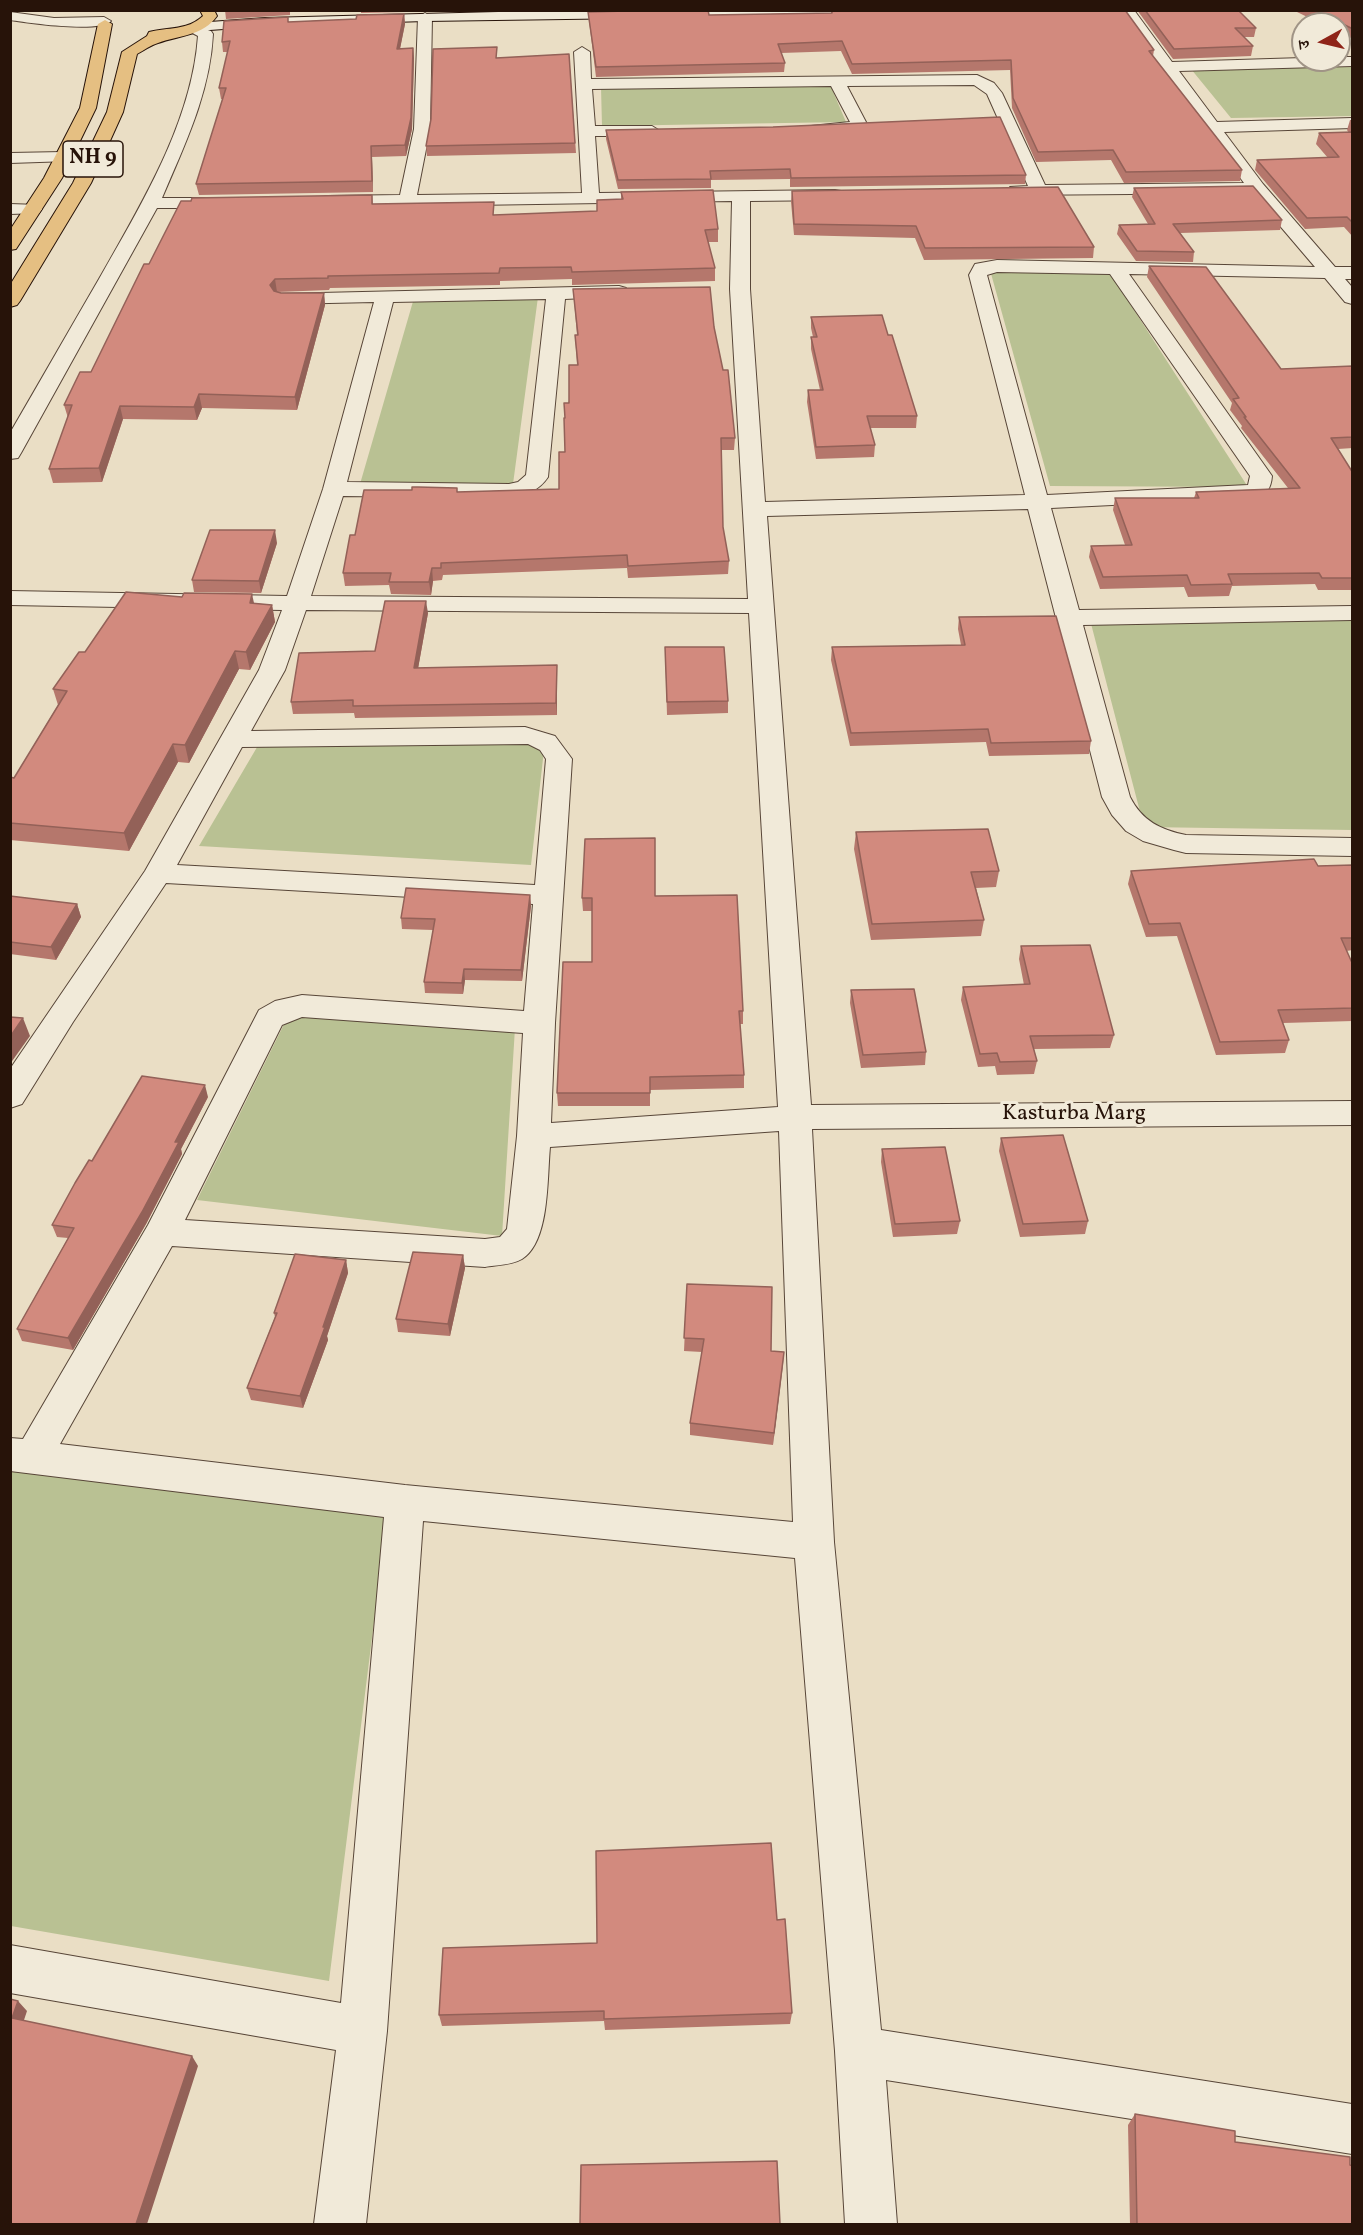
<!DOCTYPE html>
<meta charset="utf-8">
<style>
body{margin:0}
#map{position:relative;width:1363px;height:2235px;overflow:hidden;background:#eadec5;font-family:Vollkorn,"Noto Serif Devanagari",serif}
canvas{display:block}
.frame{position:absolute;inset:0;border:12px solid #271309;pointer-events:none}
.north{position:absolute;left:1291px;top:12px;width:60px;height:60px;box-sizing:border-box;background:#f1ead9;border:2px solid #a09486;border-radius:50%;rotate:262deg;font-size:16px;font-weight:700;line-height:24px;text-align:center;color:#271309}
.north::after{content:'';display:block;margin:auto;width:21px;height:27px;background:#8f2418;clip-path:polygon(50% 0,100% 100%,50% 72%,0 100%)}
</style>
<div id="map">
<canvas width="1363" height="2235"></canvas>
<div class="frame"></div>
<div class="north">उ</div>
</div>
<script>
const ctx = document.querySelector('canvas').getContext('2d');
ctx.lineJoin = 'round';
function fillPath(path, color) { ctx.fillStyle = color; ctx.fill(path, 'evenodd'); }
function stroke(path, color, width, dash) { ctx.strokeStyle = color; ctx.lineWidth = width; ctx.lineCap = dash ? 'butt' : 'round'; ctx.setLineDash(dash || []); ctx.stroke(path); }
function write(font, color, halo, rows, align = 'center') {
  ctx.font = font + ' Vollkorn,serif'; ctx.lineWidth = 6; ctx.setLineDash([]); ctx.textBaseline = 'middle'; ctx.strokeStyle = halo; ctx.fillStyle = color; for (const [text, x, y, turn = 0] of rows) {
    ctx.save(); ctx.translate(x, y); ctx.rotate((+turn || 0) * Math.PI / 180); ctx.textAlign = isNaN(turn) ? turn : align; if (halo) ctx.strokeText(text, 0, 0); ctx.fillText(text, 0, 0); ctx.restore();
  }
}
fillPath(new Path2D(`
 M1352,64V116L1231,118L1191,69Z
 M829,82L846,122L602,126L601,87Z
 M1107,268L1248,487L1050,486L990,270Z
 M538,297L513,484H360L414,298Z
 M1352,614V830L1144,827L1089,616Z
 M263,737L545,741L531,865L199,846Z
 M295,1002L515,1028L502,1236L197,1200Z
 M10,1466L388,1510L329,1981L11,1926Z`), '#b9c193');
const minor = new Path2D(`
 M1119,10H1134L1172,62L1303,58V60H1339V57H1352V66L1179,71L1217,122L1352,118V128L1224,132L1263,184L1335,267H1352V279H1345L1352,287V304L1345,302L1325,278L1129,274L1272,476C1271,488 1267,495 1255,498L1051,508L1079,610L1352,606V620L1083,625L1130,797C1142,821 1161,830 1186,835L1352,838V856L1186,853L1174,850L1143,841L1126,831L1112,815L1102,797L1028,509L767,516L811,1105L1352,1101V1125L812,1129L834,1542L881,2030L1352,2104V2154L886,2080L897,2224H845L835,2051L795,1558L423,1521L387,2031L366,2224H314L336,2050L10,1993V1945L341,2003L384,1517L10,1471V1438L23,1439L148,1225L259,1010L275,1001L302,995L524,1011L533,904L166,883L73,1022L22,1104L10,1108V1069L145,871L259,670L282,610L10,605V591L287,596L323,489L374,302L284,304L277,302L274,298L277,294L619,286L626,288L629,292L626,296L565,299L548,477C538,492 526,494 509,498L343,496L311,596L748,599L730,289L732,201L407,206L323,205L320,201L323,197L329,196L400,195L414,129L418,17L425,13L432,17L430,129L417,195L582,193L574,52L582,47L590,52L591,79L977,75L994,83L1002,93L1045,185L1244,183ZM974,85L987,94L1028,186L1010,187L1007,191L1010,195L1252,193L1315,267L997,260L975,264L969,275L1025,495L765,502L750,289V201L835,200L841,199L844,195L841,191L835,190L599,193L595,136H652L660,131L652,126H595L592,89L831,86L850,122L811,126L809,129L811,132C826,136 857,136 867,124L847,86ZM997,272L1110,274L1250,476L1248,485L1047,495L987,275ZM546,299L526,475L518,482L509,484L347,482L393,302ZM306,610L749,613L778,1107L551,1123L555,1023L572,759L555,736L525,727L251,731L285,670ZM528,744L540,750L546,759L535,885L177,865L242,747ZM302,1017L523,1033L517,1136L507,1229L500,1237L485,1239L185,1220L282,1025ZM779,1131L793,1522L405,1485L60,1444L172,1246L485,1267C496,1265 512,1265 522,1259C550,1242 547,1177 550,1147Z
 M10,12L54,18L104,17L111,21C100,33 29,23 10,20Z
 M192,25L211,31L213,34C210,93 185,144 162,198H226L232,199L235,203L232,207L226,208H157L21,453L18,458L10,459V433C40,382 69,330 99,279C141,205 192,122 198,36L185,29Z
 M63,152L69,153L71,157L69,161L10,163V153Z
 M10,204L39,205L42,209L39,213L10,214Z`);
const secondary = new Path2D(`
 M576,10H925L918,14L425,21L265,26L196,31L189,27L196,23L265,18Z`);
const trunk = new Path2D(`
 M200,10H214L217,16C203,36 180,35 158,43C151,45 144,50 137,54L123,112L91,183L20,301L17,305L10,307V285L73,183L107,112L122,52L147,36L149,32C168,27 187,31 203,16Z
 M105,20L112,24L96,108L62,178L16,249L10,250V230L44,178L80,108L98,24Z`);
stroke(minor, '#584638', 2);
stroke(secondary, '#271309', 2);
stroke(trunk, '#271309', 2);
fillPath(minor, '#f1ead9');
fillPath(secondary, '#f1ead9');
fillPath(trunk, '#e5bf82');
fillPath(new Path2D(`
 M225,10H290V15L226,19Z
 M361,10H408L407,12L361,13Z
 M831,10H1125L1154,50L1153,56L1242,170L1240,181L1124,183L1111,160L1036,162L1012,108L1010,70L852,74L841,51L781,53L785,63L784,72L596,77L589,21L588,12L709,15L831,13Z
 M1137,10H1238L1256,28L1254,37H1244L1253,46L1251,56L1173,59Z
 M1298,10H1353V39L1339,32V24H1322L1297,12Z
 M404,14L405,24L400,48H413L414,58L412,129L406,156L372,157L373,192L199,195L196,184L223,99H221L219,88L228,52H223L222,42L288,17V22L356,19Z
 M569,54L576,153L427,156L426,146L497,58Z
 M1350,120H1353V237L1344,227L1305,229L1255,170L1257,160L1328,158L1316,144L1319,133H1349L1347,130Z
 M606,130L1026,175L1025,184L790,187V179L711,180V188L618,189L606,139Z
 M1134,188L1282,220L1280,230L1180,233L1194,252L1193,262L1136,261L1117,234L1119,225L1148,224L1132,197Z
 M792,191L1094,247L1093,258L924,260L915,238L794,235L791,202Z
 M621,192L718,229V242H708L715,268V281L572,285V279L500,281V285L330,288L329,290L277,292L281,293H324L325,305L297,410L202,408L197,420L123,419L102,482L53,483L49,469L68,418L64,405L91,372L149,264L372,195L373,204L495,215L597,211L621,199Z
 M1149,266L1281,369L1353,366V448L1338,449L1353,473V590H1318L1315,584L1232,586L1229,596L1188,597L1184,587L1100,589L1089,557L1091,546L1125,545L1113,510L1115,498H1194L1196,492L1288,488L1241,428L1242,426L1230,410L1232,403L1147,277Z
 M573,289L714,327L735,438L734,450H721L723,527L729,561L728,574L628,578L627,568L443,575L442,580L433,581L431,595L391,594L389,585L345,586L343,573L355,535L412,490L457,488V492L559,489L565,452V418L577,365L575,335H577Z
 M811,317L888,335L917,416L916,428H870L875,445L874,457L816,459L807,402L808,390H820L811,349V337H813L811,328Z
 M277,543L261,593L194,592L192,580Z
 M254,603L272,605L275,622L250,670L239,669L189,763L178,762L129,851L10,840V777L14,778L58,705L53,689L85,652Z
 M428,613L418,668L557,677V715L355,718L354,713L293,714L291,702L375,651Z
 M959,617L1091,741L1089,754L989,756L986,742L850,746L831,660L832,647L961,645L958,629Z
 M665,647L728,701V713L667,715Z
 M856,832L999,871L996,887L976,888L984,920L981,936L871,940L854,849Z
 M1353,865V950L1346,951L1353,965V1021L1283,1023L1289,1040L1285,1053L1216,1055L1177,936L1146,937L1128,884L1131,871Z
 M530,895L531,906L522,981L465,980L463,994L425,993L424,982L433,930L402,929L401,918Z
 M10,896L77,904L81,917L56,960L10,954Z
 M655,896L743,1011V1024H740L744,1075V1088L650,1090V1106H558L557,1093L592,962V911H583L582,898Z
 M1021,946L1114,1035L1110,1048L1034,1049L1037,1061L1034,1074L997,1075L995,1066L978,1067L961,1000L963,987L1024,985L1019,959Z
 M851,990L926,1052L925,1065L861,1068L850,1003Z
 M208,1097L181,1149L182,1154L146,1224L73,1350L22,1341L17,1329L68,1238L57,1237L52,1225L92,1161Z
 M1001,1138L1088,1221L1085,1234L1020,1237L999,1151Z
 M882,1149L960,1221L957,1234L893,1237L881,1162Z
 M463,1255L465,1268L450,1336L398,1332L396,1319Z
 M346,1260L348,1273L327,1336L328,1340L303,1408L251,1400L247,1388L275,1317L274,1313Z
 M687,1284L771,1351L784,1352L773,1445L690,1435V1423L702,1352L684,1351Z
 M777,1920L792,2013L790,2024L605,2030L604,2021L442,2026L439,2015L597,1943Z
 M1135,2114L1235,2142L1350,2165L1353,2224H1130L1128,2125Z`), '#b5776c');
fillPath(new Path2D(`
 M404,14L405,24L398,59L397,49Z
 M413,48L414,58L412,129L406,156L405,145Z
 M371,146L372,157L373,192L372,181Z
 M275,279L277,292L272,298L270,285Z
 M324,293L325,305L297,410L295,397Z
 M199,394L202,408L197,420L194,407Z
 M120,406L123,419L102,482L99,468Z
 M275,530L277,543L261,593L259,581Z
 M432,568L433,581L431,595L429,582Z
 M252,594L256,612L250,603Z
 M426,601L428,613L416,680L414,668Z
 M272,605L275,622L250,670L246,652Z
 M235,651L239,669L189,763L185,745Z
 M557,665V715L556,703Z
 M173,744L178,762L129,851L124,833Z
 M530,895L531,906L522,981L521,970Z
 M77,904L81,917L56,960L51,947Z
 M464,969L465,980L463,994L462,983Z
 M23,1018L30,1036L10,1064V1037Z
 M205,1085L208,1097L181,1149L182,1154L146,1224L73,1350L68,1338L175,1142Z
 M463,1255L465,1268L450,1336L448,1324Z
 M346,1260L348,1273L327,1336L328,1340L303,1408L300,1396Z
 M784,1352L783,1365L773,1445L774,1433Z
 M18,2001L27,2011L21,2029L12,2018Z
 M192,2056L198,2066L147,2224H136Z`), '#936158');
const building = new Path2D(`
 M667,10H708L709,15L832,13V10H1125L1154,50L1149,51L1242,170L1126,172L1113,150L1038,152L1013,98L1011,60L852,64L842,41L778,44L785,63L596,67L588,12Z
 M1145,10H1238L1256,28H1235L1253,46L1174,49Z
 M1314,10H1353V29Z
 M404,14L397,49L413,48L411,118L405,145L371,146L372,181L196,184L226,88H219L230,41L222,42L224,21L288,17V22L356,19L357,15Z
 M497,47L496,58L569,54L575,143L426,146L431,119L433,49Z
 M1000,117L1026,175L791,178L790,169L710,171L711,179L618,180L606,130L773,127Z
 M1353,132V223L1347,217L1307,218L1257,160L1339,157L1319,133Z
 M1253,186L1282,220L1173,224L1194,252L1137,251L1119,225L1155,224L1134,188Z
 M1058,187L1094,247L925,248L916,226L794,224L792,191Z
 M713,190L718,229L705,230L715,268L572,272L571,267L500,268L499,273L328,276V278L275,279L270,285L274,291L281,293H324L295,397L199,394L194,407L120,406L99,468L49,469L72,405H64L80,372H91L144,264H149L181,201H191L192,198L372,195V204L494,202L493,215L597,211V200L623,199L621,192Z
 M1149,266L1206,267L1281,369L1353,366V437L1331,438L1353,473V578H1322L1319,573L1228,574L1232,584L1191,585L1187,575L1103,577L1091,546L1132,545L1115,498H1199L1196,492L1300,488L1244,417H1246L1233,399L1239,398Z
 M710,287L714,327L723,370H728L735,438H721L723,527L729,561L628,566L627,555L441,563V568H432L429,582H389L391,573H343L350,535H355L364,490H412V487H418L457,488V492L559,489V452H565L564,418H565L564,403H569V365H578L575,335H578L573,289Z
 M882,315L888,335H892L917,416H867L875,445L816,447L808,390H823L811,337H817L811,317Z
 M210,530H275L259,581L192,580Z
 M126,592L182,597L184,593L252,594L250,603L272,605L246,652L235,651L185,745L173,744L124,833L10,823V777L14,778L67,691L53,689L79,652H85Z
 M385,601H426L414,668L557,665L556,703L353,706V700L291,702L299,653L375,651Z
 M1056,616L1091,741L991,743L988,729L851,733L832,647L965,645L959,617Z
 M665,647H724L728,701L667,702Z
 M988,829L999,871L971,872L984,920L872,924L856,832Z
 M655,838V896L737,895L743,1011H739L744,1075L650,1077V1093H557L563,962H592V898H582L585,839Z
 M1314,859L1318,866L1353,865V938H1341L1353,965V1008L1278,1010L1289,1040L1220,1042L1180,923L1149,924L1131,871Z
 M406,888L530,895L521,970L464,969L462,983L424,982L435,919L401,918Z
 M10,896L77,904L51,947L10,942Z
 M1090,945L1114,1035L1030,1036L1037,1061L1000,1062L997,1053L980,1054L963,987L1030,984L1021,946Z
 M914,989L926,1052L863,1055L851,990Z
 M10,1017L23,1018L10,1037Z
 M142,1076L205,1085L175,1142H179L142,1212L68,1338L17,1329L74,1228L52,1225L75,1183L89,1160L92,1161Z
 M1063,1135L1088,1221L1023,1224L1001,1138Z
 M945,1147L960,1221L895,1224L882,1149Z
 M413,1252L463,1255L448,1324L396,1319Z
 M295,1254L346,1260L323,1327H325L300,1396L247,1388L277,1313H274Z
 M687,1284L772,1287L771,1351L784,1352L774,1433L690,1423L704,1339L684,1338Z
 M771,1843L777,1920L785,1919L792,2013L604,2019V2011L439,2015L443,1948L597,1943L596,1851Z
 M10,1999L18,2001L12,2018L192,2056L136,2224H10Z
 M1135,2114L1235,2131V2142L1350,2157V2165L1353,2166V2224H1137Z
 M777,2161L780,2224H580L581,2165Z`);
fillPath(building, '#d28a7e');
stroke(building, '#936158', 1.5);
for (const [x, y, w] of [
 [93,159,60]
]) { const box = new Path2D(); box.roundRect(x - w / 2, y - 18, w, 36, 4.5); ctx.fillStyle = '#f1ead9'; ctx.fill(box); stroke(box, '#271309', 1.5); }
write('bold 21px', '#271309', null, [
 ["NH 9",93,159]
]);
write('22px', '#271309', '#f1ead9', [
 ["Kasturba Marg",1074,1115]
]);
</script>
